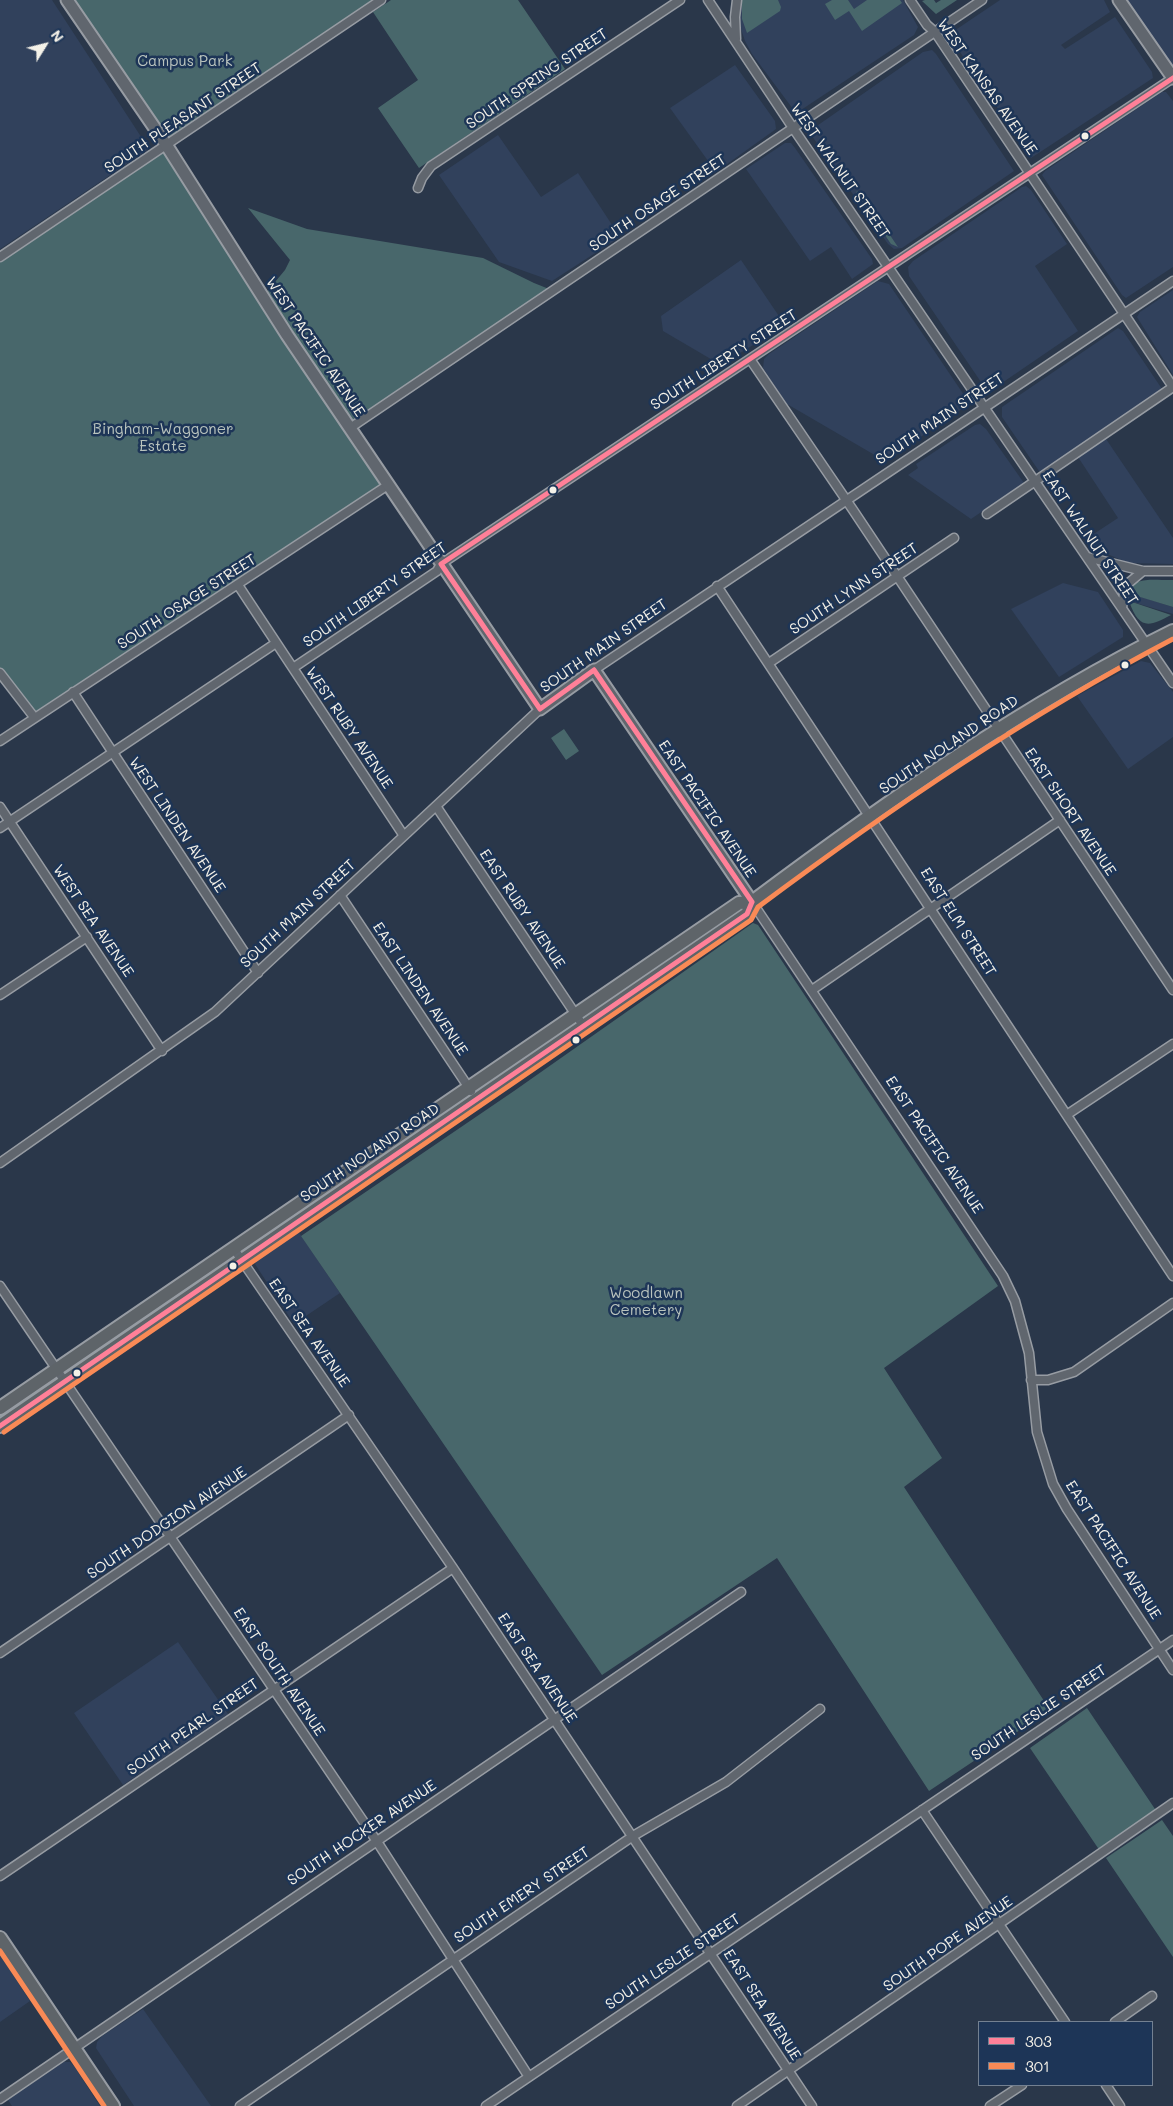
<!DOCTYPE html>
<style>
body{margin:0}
#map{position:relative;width:1173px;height:2106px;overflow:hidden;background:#2a374a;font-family:Mali,sans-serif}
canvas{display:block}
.legend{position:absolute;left:978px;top:2021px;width:175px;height:65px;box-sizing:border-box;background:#1d3557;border:1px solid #738091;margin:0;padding:6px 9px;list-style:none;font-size:15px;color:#f4f1e8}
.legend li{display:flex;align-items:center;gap:10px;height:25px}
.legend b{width:25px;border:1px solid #738091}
.north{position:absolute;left:20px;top:20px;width:50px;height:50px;-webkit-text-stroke:4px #1d3557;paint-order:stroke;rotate:54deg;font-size:14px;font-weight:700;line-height:20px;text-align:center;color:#f4f1e8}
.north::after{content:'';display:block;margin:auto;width:18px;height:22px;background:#f4f1e8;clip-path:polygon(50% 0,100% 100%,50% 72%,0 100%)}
</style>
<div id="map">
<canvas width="1173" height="2106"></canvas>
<ul class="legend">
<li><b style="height:6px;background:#ff8098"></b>303</li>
<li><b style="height:6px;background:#f98a56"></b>301</li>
</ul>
<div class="north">N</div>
</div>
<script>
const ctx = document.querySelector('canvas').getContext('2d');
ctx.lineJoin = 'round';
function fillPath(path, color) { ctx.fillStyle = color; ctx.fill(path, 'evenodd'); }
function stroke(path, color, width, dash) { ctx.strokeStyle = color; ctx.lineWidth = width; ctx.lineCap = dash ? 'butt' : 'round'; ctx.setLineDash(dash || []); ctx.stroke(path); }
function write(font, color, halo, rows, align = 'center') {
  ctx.font = font + ' Mali,sans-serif'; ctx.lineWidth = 5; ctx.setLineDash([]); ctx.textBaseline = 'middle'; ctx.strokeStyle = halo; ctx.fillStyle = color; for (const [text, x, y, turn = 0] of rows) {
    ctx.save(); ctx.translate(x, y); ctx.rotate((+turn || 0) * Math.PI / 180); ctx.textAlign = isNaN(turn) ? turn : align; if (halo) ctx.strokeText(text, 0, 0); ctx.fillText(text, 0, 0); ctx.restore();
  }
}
fillPath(new Path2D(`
 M0,0H52L149,149L0,249Z
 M739,0H903L918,27L914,35L798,112L793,109L752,54L745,41L739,23Z
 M1000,0H1104L1110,12L1061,45L1065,49L1115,17L1152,72L1153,78L1031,158L950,37L951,33Z
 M1127,0H1173V65L1169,63Z
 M932,50L936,54L1014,171L902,248L894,249L888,244L812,136L811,130L923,52Z
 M735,65L775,121L776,129L716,172L670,108Z
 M1162,92H1166L1173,101V267L1126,298L1122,295L1042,175L1045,171Z
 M498,135L541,197L578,173L620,237L552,281L499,262L439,175Z
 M785,143H791L795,148L872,259L873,264L852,279L831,247L810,261L746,169Z
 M1022,187L1026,186L1031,190L1067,244L1035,266L1078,331L996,387L988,388L983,385L909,276L908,267L913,261Z
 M741,260L785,325L721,365L663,331L661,316Z
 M878,281L889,284L966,398L967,403L965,407L885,461L787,404L763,368L764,359L769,354Z
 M1173,290V375L1137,317L1140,312Z
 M1118,328L1123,331L1162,389L1044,471H1039L1002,417V407Z
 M980,424L986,429L1024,483L971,519L908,475L918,468L916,464L975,425Z
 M1106,439L1173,538V564L1128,563L1096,549L1086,539L1118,518L1078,457Z
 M1063,583L1098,592L1123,630V637L1059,677L1011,609Z
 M1129,593L1173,607V614L1129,601Z
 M1141,661L1150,663L1173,692V737L1128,769L1077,696Z
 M298,1231L340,1293L294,1324L255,1264L259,1257Z
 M178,1642L228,1714L123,1785L74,1713Z
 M0,1955L30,2001L0,2022Z
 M143,2009L211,2106H134L96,2048L97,2042L102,2036Z
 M64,2062H70L74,2066L100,2106H12L8,2100Z`), '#31415c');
fillPath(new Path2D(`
 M70,0H381L167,145L265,294L285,270L290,260L248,208L307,229L483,258L534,283L554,291L351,427L388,485L34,717L0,673V257L167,146Z
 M391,0H518L565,69L419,168L378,108L418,80L373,12Z
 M742,0H778L781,7L780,11L747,33L742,19Z
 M832,0H848L854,9L867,0H900L902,3L862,31L849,11L835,20L825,4Z
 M925,0H934L936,3L941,0H957L936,14L922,1Z
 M858,191H860L898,247L891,244L856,192Z
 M1173,580V607L1127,593C1132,575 1159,581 1173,580Z
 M1129,601L1171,615C1149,627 1139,630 1129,601Z
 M564,729L579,751L566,760L551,738Z
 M753,923L758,925L998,1286L884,1368L942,1458L904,1487L1050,1710L929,1791L777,1558L602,1675L301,1236L514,1091Z
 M1087,1708L1157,1812L1100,1851L1030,1748Z
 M1162,1820L1173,1836V1957L1106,1858Z`), '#48676b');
const street = new Path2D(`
 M708,0L793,128L1173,683
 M910,0L927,25L935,32L1173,387
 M736,39L735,17L737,0
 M418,188L422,178L431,166L680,0
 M0,257L381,0
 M750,359L853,510L1173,990
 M350,428L982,0
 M987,514L1173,387
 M1087,557L1143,571H1173
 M238,585L404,836
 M717,586L1173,1276
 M1122,608L1125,586L1143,571
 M769,663L954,538
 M293,668L437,571L441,564L1173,78
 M594,670L1173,281
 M0,673L34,717
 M73,692L258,973
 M0,741L388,485
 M436,806L584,1027
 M0,807L162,1051
 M0,828L276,643
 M340,895L471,1091
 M752,902L1003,1276L1015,1301L1029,1353L1037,1432L1053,1484L1067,1509L1173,1670
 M812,990L1060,820
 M0,995L87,937
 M1068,1114L1173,1044
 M0,1163L215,1012L540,709
 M234,1249L453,1568L812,2106
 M0,1286L376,1840L529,2077
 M1031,1380H1048L1074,1372L1173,1303
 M0,1653L349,1415
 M922,1810L1065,2022
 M0,1876L453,1568
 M1115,2022L1152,1996
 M1106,2085L1120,2106
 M0,2099L741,1592
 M240,2106L633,1836L726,1782L820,1709
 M486,2106L1173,1640
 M737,2106L1173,1803
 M990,2106L1022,2085`);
const secondary = new Path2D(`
 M67,0L167,146L287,335L540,709L594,670L752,902
 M1119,0L1173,78`);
const primary = new Path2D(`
 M0,1408L739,903L752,902
 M0,1426L747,914L752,902C886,802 1023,705 1173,631
 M0,1938L113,2106`);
stroke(street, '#979ca3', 11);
stroke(secondary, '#979ca3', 15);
stroke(primary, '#979ca3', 16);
stroke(street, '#60666e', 8);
stroke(secondary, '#60666e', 11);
stroke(primary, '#5e6469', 12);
stroke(new Path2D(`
 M441,564L1173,78
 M441,564L540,709
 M594,670L752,902
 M540,709L594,670
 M0,1426L747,914L752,902`), '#ff8098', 5);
stroke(new Path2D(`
 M4,1432L751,920L758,907C891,808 1026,716 1173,639
 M0,1951L104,2106`), '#f98a56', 5);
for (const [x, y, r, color] of [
 [1085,136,4.5,"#f4f1e8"],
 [553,490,4.5,"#f4f1e8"],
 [1125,665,4.5,"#f4f1e8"],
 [576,1040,4.5,"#f4f1e8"],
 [233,1266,4.5,"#f4f1e8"],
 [77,1373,4.5,"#f4f1e8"]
]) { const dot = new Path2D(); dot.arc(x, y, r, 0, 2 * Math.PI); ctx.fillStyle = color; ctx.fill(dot); stroke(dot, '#1d3557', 2); }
write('15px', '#bac4be', '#1d3557', [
 ["Campus Park",185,61],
 ["Bingham-Waggoner",163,429],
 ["Estate",163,446],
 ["Woodlawn",646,1293],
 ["Cemetery",646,1310]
]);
write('15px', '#f4f1e8', '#1d3557', [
 ["SOUTH SPRING STREET",537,79,-34],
 ["WEST KANSAS AVENUE",987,87,55],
 ["SOUTH PLEASANT STREET",183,118,-34],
 ["WEST WALNUT STREET",840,171,55],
 ["SOUTH OSAGE STREET",658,203,-34],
 ["WEST PACIFIC AVENUE",315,347,56],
 ["SOUTH LIBERTY STREET",724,360,-33],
 ["SOUTH MAIN STREET",940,419,-34],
 ["EAST WALNUT STREET",1090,538,56],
 ["SOUTH LYNN STREET",854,589,-34],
 ["SOUTH LIBERTY STREET",375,595,-35],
 ["SOUTH OSAGE STREET",187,602,-33],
 ["SOUTH MAIN STREET",604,646,-35],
 ["WEST RUBY AVENUE",349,728,56],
 ["SOUTH NOLAND ROAD",949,745,-34],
 ["EAST PACIFIC AVENUE",707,809,56],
 ["EAST SHORT AVENUE",1070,812,56],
 ["WEST LINDEN AVENUE",177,825,56],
 ["EAST RUBY AVENUE",522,909,56],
 ["SOUTH MAIN STREET",298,914,-43],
 ["WEST SEA AVENUE",93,921,56],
 ["EAST ELM STREET",958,922,57],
 ["EAST LINDEN AVENUE",420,989,56],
 ["EAST PACIFIC AVENUE",934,1145,56],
 ["SOUTH NOLAND ROAD",370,1153,-34],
 ["EAST SEA AVENUE",309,1333,55],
 ["SOUTH DODGION AVENUE",167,1523,-34],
 ["EAST PACIFIC AVENUE",1113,1550,57],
 ["EAST SEA AVENUE",537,1668,56],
 ["EAST SOUTH AVENUE",279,1672,56],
 ["SOUTH LESLIE STREET",1039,1713,-34],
 ["SOUTH PEARL STREET",193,1727,-35],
 ["SOUTH HOCKER AVENUE",362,1833,-34],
 ["SOUTH EMERY STREET",522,1895,-34],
 ["SOUTH POPE AVENUE",948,1944,-35],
 ["SOUTH LESLIE STREET",673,1962,-34],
 ["EAST SEA AVENUE",762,2005,57]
]);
</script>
